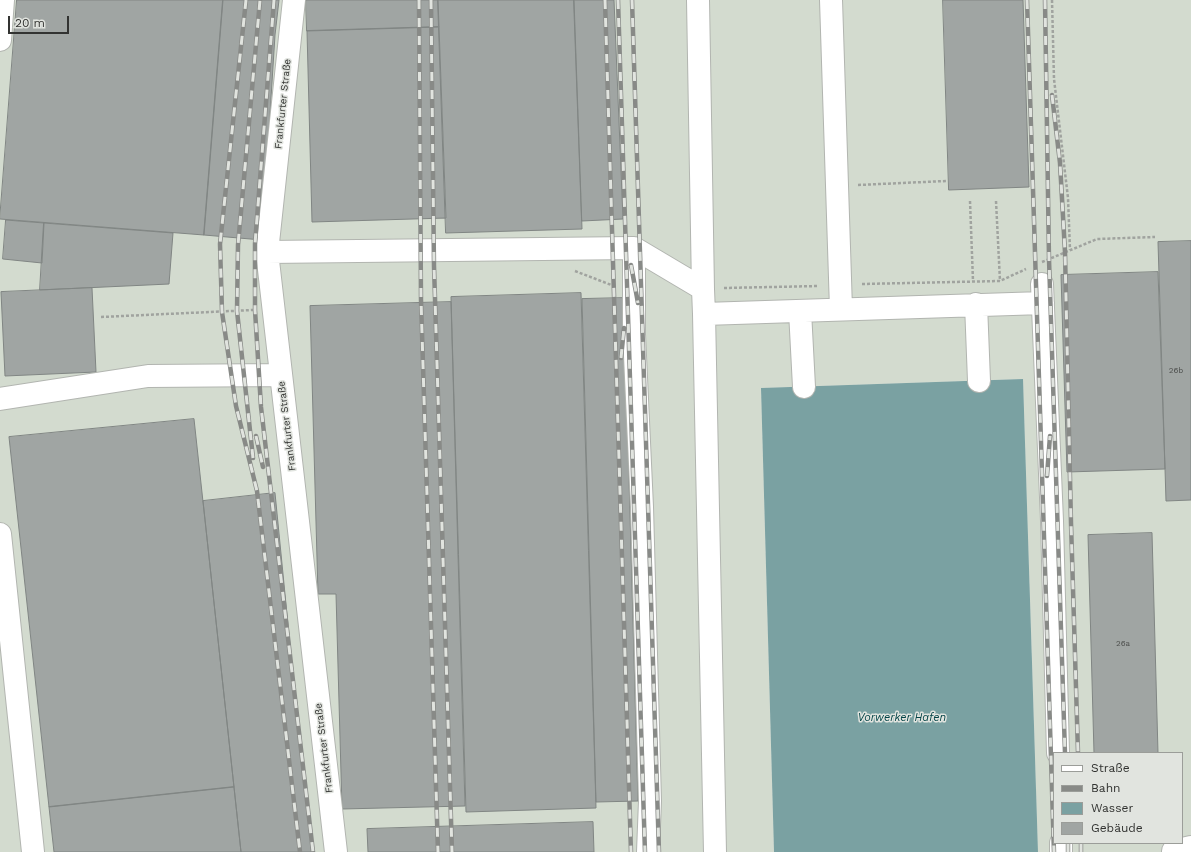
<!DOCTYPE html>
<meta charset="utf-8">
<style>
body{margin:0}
#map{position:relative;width:1191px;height:852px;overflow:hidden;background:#e1e4df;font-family:"Work Sans",sans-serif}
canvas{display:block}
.legend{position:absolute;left:1053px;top:752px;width:130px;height:92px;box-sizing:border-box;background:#e1e4df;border:1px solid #9b9d99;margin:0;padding:5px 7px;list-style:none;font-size:12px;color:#323331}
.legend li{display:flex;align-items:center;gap:8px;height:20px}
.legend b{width:20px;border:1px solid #9b9d99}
.scale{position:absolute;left:8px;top:16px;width:61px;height:18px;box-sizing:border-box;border:2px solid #323331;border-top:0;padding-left:5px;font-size:12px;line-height:14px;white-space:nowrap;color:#323331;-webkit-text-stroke:3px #e1e4df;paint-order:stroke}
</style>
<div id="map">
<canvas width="1191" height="852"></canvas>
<ul class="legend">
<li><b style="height:5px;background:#fff"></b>Straße</li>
<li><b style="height:5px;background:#888a87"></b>Bahn</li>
<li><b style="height:11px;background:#7aa1a2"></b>Wasser</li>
<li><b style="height:11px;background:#a0a5a3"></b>Gebäude</li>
</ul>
<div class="scale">20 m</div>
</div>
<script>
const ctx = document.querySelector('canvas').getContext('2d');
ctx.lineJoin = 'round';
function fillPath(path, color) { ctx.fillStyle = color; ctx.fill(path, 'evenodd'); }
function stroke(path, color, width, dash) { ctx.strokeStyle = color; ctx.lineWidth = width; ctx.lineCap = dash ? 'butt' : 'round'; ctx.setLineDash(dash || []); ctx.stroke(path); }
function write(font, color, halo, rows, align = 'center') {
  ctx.font = font + ' "Work Sans",sans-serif'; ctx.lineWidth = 3; ctx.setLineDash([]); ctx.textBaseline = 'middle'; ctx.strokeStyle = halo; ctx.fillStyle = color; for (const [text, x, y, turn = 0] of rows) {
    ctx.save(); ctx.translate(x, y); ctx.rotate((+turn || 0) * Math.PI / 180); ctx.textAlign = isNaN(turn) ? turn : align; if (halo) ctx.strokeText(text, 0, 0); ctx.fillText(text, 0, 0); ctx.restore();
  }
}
fillPath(new Path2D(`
 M0,0H1191V852H1038L1023,379L761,388L774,852H0ZM1054,753H1182V843H1054Z`), '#d3dbcf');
fillPath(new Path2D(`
 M1023,379L1038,852H774L761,388Z`), '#7aa1a2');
const building = new Path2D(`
 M17,0H223L204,235L0,219Z
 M223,0H279L275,35L262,240L204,235Z
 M306,0H438L439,27L307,31Z
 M438,0H574L582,229L446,233Z
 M574,0H614L623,219L582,221Z
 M943,0H1023L1029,187L949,190Z
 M439,27L446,218L312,222L307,31Z
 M6,220L44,223L42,263L3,259Z
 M44,223L173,233L169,284L40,290Z
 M1191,241V500L1166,501L1158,242Z
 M1158,272L1165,469L1067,472L1061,275Z
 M92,288L96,372L5,376L1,292Z
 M581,293L596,808L466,812L451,297Z
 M624,298L638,801L596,802L582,299Z
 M451,302L465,806L342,809L336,594H318L310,306Z
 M194,419L234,787L49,807L9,437Z
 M275,493L299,736L312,852H241L203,501Z
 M1152,533L1158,753H1094L1088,535Z
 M234,787L241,852H54L49,807Z
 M593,822L594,852H368L367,829Z`);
fillPath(building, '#a0a5a3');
stroke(building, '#818684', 1);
const minor = new Path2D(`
 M294,0L267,252L336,852
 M698,0L703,289
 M831,0L841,309
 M0,40L3,0
 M634,248V334L642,507L650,801L648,852
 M267,252L634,248L703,289L704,314L1043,303
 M1042,284L1052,521L1058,753
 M976,304L979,381
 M800,311L804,387
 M704,314L715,852
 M0,399L148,376L281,375
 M0,534L33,852
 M1061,843V852
 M1173,852V851L1191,847`);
stroke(minor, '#b2b5b0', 24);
stroke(new Path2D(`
 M1052,0L1054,79L1068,198L1070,250
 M858,185L946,181
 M970,201L973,281
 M996,201L1000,281
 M1042,262L1097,239L1155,237
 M575,271L614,286
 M862,284L1000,281L1026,269
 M724,288L819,286
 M101,317L253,310`), '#a0a39f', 2.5, [3, 2]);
stroke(minor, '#fff', 22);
const rail = new Path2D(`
 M246,0L220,244L222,312L236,406L257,491L300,852
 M274,0L255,244V310L261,407L313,852
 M419,0L421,300L438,852
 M431,0L434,266L452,852
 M605,0L631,852
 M618,0L645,852
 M632,0L659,852
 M1027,0L1054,852
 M1045,0L1049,259L1065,753
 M1052,95L1060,163L1065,252L1071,523L1078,753
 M631,265L638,303
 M621,358L624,328
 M256,436L263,467
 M253,458L237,311L238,245L260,0
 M1047,476L1050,436
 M1068,843V852
 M1081,843V852`);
stroke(rail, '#888a87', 4.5);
stroke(rail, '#e1e4df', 3, [9]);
write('8px', '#4e504e', null, [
 ["26b",1176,371],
 ["26a",1123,644]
]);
write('10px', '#323331', '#e1e4df', [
 ["Frankfurter Straße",283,104,-84],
 ["Frankfurter Straße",287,426,-97],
 ["Frankfurter Straße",324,748,-97]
]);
write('italic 11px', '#034346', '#e1e4df', [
 ["Vorwerker Hafen",902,718]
]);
</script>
